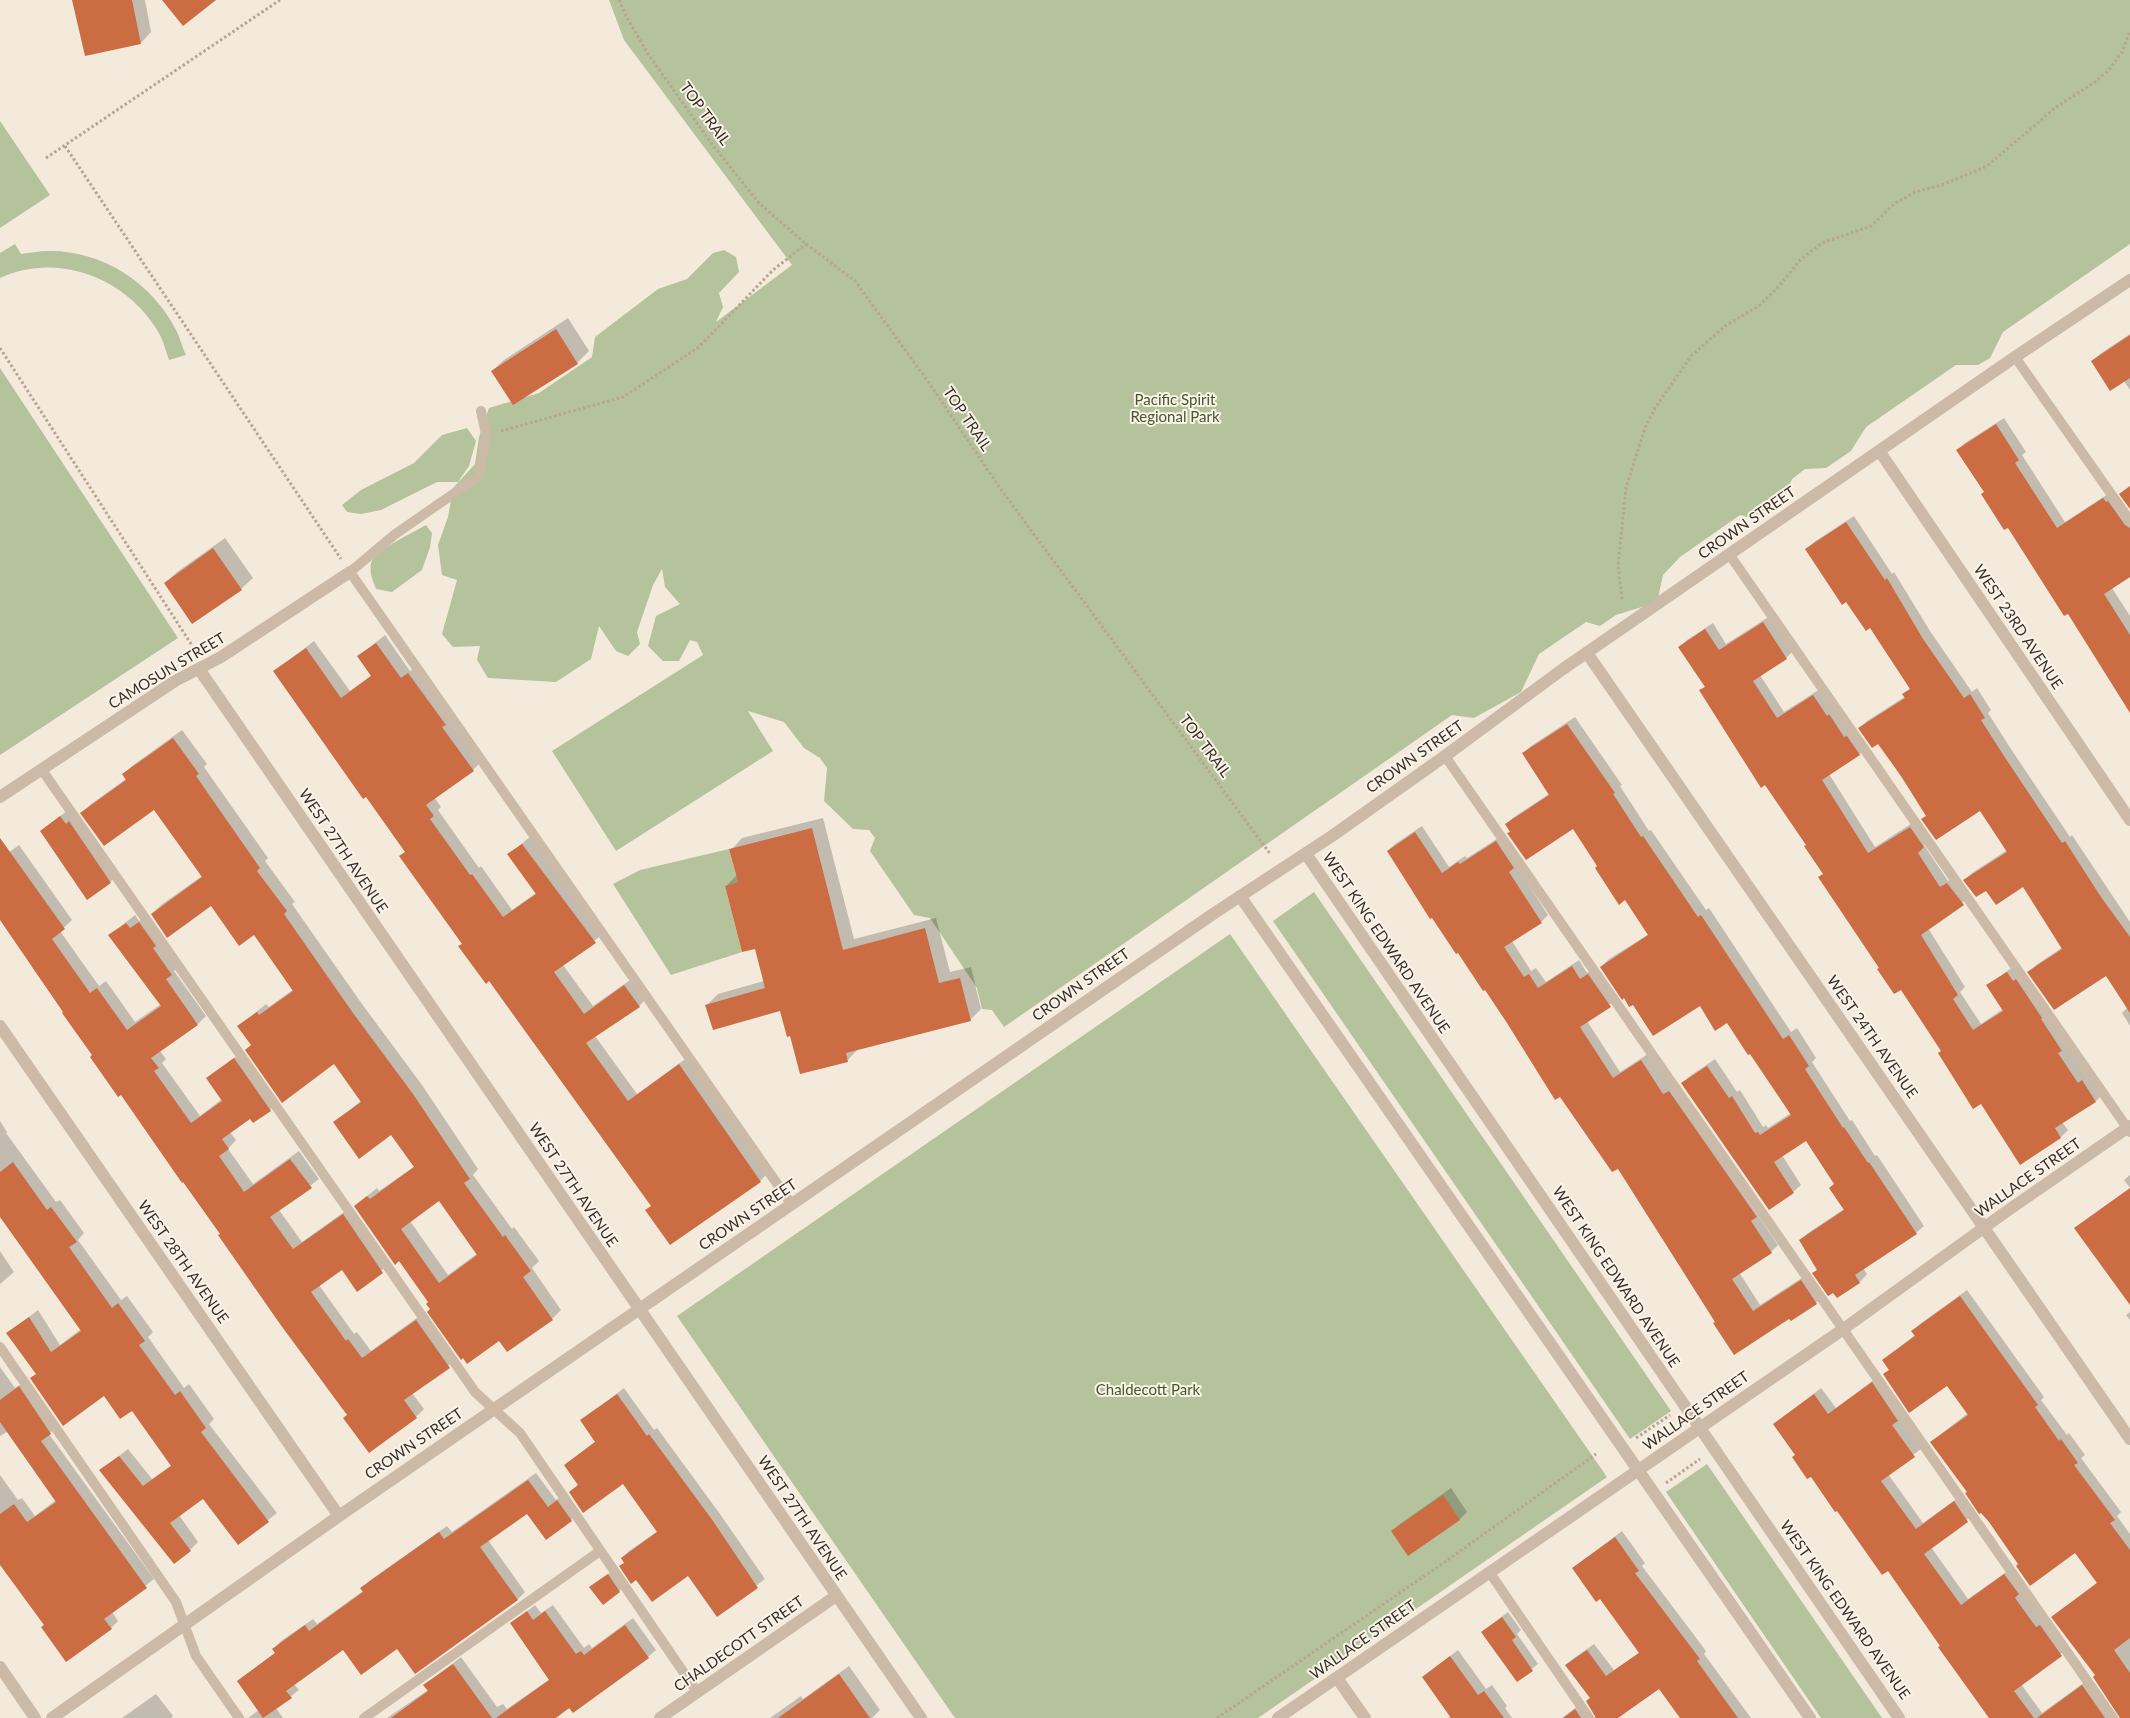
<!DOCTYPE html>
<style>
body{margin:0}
canvas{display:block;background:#f3eadc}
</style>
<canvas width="2130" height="1718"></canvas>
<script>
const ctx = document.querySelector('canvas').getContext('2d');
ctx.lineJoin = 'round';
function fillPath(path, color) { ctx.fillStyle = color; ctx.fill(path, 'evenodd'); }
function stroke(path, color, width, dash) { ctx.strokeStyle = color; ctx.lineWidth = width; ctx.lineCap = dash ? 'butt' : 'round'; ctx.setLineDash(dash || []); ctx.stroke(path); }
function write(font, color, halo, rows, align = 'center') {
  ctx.font = font + ' Lato,sans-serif'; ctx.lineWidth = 4; ctx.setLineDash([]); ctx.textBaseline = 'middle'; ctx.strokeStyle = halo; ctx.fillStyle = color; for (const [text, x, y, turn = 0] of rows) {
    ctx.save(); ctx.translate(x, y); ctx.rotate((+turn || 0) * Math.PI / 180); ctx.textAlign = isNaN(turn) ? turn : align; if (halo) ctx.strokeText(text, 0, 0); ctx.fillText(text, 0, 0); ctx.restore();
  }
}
fillPath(new Path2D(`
 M609,0H2130V244L2003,332L1990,358L1978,365H1956L1866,427L1851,451L1826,468L1805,469L1792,479L1783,500L1751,518L1740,515L1680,557L1663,575L1658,598L1645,606L1616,615L1600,626L1586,622L1539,654L1521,692L1474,718L1452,715L1004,1027L992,1010L982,1009L977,988L930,918L914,915L870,851L875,838L869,830L853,829L824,801L827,768L820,758L804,748L784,722L748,711L773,751L616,851L552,751L703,655L697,642L690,640L679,661H663L648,646L656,616L680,604L665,587L662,569L653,585L637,632L640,644L628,656L616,651L599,626L591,659L556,682L488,678L477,660L480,646L453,647L442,634L457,580L442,575L438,545L448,517L453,488L475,464L479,437L489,408L539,393L592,357L595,337L658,289L687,279L713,253L724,250L736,257L739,272L719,293L723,307L716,322L792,265L624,40Z
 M0,121L50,195L0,228Z
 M15,244L21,254C29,253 39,251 48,251C101,250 152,282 176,330C180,337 182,347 186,355L169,360C166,352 164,343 160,335C129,279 59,251 0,278V253Z
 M0,368L178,638L0,755Z
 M467,428L476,441L469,466L458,482H437L381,510L361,514L347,512L342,505L361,490L414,463L442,435Z
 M426,525L432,533L430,547L422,570L392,592L376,589C373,581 369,572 371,563C376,549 413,533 426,525Z
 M729,849L738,882L725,886L742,952L671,975L613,884L640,870Z
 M1314,892L1671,1411L1630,1439L1273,921Z
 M1230,934L1607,1477L1258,1718H955L677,1316Z
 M1707,1464L1882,1718H1821L1666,1492Z`), '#b4c39b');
fillPath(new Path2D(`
 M74,0H145L151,32L141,43L86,55Z
 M568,318L589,351L577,363L514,404L492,371L504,360Z
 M2130,334V390L2124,381L2092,361L2100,354Z
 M2004,418L2026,452L2022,455L2065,522L2111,492L2130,516V577L2112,588L2130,616V706L1958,450L1965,443Z
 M1854,516L1892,574L1894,572L1930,631L1972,692L1977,688L1991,710L1988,713L2011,749L2070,837L2072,835L2130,922V1026L2122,1013L2128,1007L2107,975L2029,972L2036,965L2063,947L2023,885L1986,889L1965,880L1972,873L2007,850L1981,809L1927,815L1878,742L1860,728L1867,721L1906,696L1904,694L1911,688L1871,626L1847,600L1807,549L1814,542Z
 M225,538L253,578L241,589L193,622L165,583L177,572Z
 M1770,616L1793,651L1786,658L1760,675L1784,712L1820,689L1866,747L1860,754L1829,774L1875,847L1917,820L1930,839L1924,845L1948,881L1955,877L1970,897L1928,928L1965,987L1960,992L1981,1024L2003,1009L1988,985L2014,966L2086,1077L2090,1074L2103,1094L2096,1101L2062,1122L2068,1130L2061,1137L1982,1102L1942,1051L1901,988L1880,967L1807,845L1701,691L1706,686L1680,647L1687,640L1713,623L1726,644Z
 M385,635L410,671L417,666L481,762L473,770L434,797L441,807L438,810L479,868L481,866L512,910L536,893L509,854L531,836L603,934L563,965L593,1006L633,978L647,998L639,1006L595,1036L637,1094L688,1057L768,1173L760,1181L652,1205L401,856L406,851L275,671L314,641L350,691L372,675L359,656Z
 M1575,717L1622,785L1620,786L1649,831L1651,830L1706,910L1709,908L1791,1032L1797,1028L1816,1058L1812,1062L1850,1121L1852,1120L1875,1156L1877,1155L1924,1226L1916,1233L1863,1268L1867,1274L1860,1282L1837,1297L1814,1273L1818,1269L1800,1240L1808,1233L1844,1209L1835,1183L1807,1140L1782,1155L1801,1185L1793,1192L1682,1083L1690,1076L1715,1059L1737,1092L1740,1090L1763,1127L1766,1125L1768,1128L1791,1113L1751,1052L1727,1022L1700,1004L1601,967L1609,959L1649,934L1626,899L1599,866L1574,827L1509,833L1511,831L1506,824L1514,817L1549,794L1523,754L1531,746Z
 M182,730L207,764L204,767L268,858L265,861L295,902L292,904L362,1004L422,1085L478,1169L473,1175L512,1229L514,1227L539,1261L532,1268L561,1310L552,1319L508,1351L500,1339L432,1309L430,1302L399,1260L355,1206L377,1188L379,1191L415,1166L392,1134L334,1123L362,1100L335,1063L252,1045L239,1026L266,1004L269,1007L294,989L254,933L211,904L152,914L161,905L202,876L154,809L82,813L91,804L126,779L124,774L132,766ZM439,1199L478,1253L448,1275L410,1221Z
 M68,810L117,875L110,882L41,831Z
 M823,818L854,939L936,918L950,972L971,967L981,1009L970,1020L858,1049L847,1061L791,1034L781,1009L707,1005L718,994L764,981L756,947L726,886L737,875L731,850L742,838Z
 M1422,826L1449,867L1465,856L1467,858L1503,835L1516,865L1548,915L1541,922L1512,941L1531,971L1536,968L1546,982L1579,960L1587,973L1595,968L1617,999L1587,1021L1620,1072L1648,1054L1778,1245L1771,1252L1739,1272L1760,1305L1808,1274L1823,1296L1816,1303L1791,1319L1790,1317L1716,1321L1618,1167L1485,988L1388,851L1395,844Z
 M19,845L72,920L60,931L99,986L106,981L135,1022L161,1004L110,935L135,915L139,921L148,915L179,966L174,971L206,1016L198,1024L160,1051L166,1059L162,1063L200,1116L222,1099L208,1078L243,1051L278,1102L270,1110L251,1117L230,1132L236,1140L228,1149L253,1184L299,1151L319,1179L279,1210L302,1242L351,1207L391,1263L357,1290L342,1268L319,1285L354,1334L357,1332L371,1351L425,1312L457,1359L412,1393L424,1409L416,1417L348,1415L32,967L34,965L0,918V859Z
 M0,1121L7,1132L6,1133L56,1202L60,1200L84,1233L78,1240L121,1300L127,1296L153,1332L148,1337L184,1388L189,1384L214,1419L209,1424L277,1513L239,1543L204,1497L179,1515L198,1542L190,1550L101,1470L128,1449L152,1479L172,1465L132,1409L104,1395L37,1374L8,1333L38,1310L60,1345L81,1329L0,1215Z
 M2130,1175V1188L2124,1180Z
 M0,1251L14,1272L0,1284Z
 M1967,1290L2044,1397L2041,1400L2067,1435L2069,1433L2085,1455L2081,1458L2121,1512L2117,1516L2130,1534V1718H1991L1888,1569L1775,1424L1821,1388L1836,1408L1879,1376L1904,1413L1899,1418L1921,1449L1888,1474L1923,1523L1962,1495L1974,1514L1931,1547L1968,1599L2012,1568L2068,1648L2021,1684L2042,1713L2089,1679L2115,1716L2120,1718L2096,1675L2053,1617L2098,1582L2076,1551L2020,1563L1931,1442L1968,1413L1947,1384L1884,1375L1890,1369L1883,1360L1915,1335L1913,1331L1920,1324Z
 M2130,1312V1320L2126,1315Z
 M0,1367L15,1388L27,1380L58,1425L49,1434L154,1579L112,1612L118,1621L111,1628L45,1625L0,1562V1475L18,1500L22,1498L35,1516L56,1500L7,1432L0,1436Z
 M624,1388L654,1430L657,1428L720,1514L765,1579L717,1615L688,1574L637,1578L621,1566L625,1562L622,1558L629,1551L658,1531L623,1482L570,1492L579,1484L566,1465L596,1441L582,1421Z
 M536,1473L556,1500L566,1493L578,1512L571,1520L527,1512L488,1540L525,1592L518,1599L415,1672L398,1647L343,1649L294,1684L299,1690L276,1708L283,1718H248L259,1710L238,1681L276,1652L274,1649L281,1641L313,1619L317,1624L363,1591L362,1588L369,1581L447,1526L452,1532Z
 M1451,1488L1467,1512L1460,1519L1392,1531L1400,1524Z
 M1622,1531L1645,1563L1642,1566L1706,1651L1704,1654L1751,1718H1682L1659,1687L1616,1718H1562L1582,1703L1593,1717H1597L1591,1698L1567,1665L1574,1658L1594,1644L1614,1670L1640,1652L1600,1597L1573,1568Z
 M612,1571L623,1588L603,1603L594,1584Z
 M535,1605L541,1613L553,1605L584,1648L589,1644L592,1648L633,1618L656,1650L648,1657L554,1718H387L428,1690L425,1685L461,1657L497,1707L503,1704L507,1709L550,1679L512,1623Z
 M1508,1612L1521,1630L1517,1634L1538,1664L1517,1681L1482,1632Z
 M1458,1650L1486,1689L1492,1685L1507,1706L1505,1708L1512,1718H1448L1451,1715L1423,1677Z
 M849,1666L880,1710L872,1718H770L801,1696L803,1699Z
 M156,1694L173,1716L171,1718H122Z`), '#0003');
fillPath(new Path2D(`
 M72,0H132L141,44L85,56Z
 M162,0H216L183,26Z
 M556,329L578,364L513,405L491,371Z
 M2130,335V378L2110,391L2091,361Z
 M1996,424L2019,460L2015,463L2057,528L2103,498L2106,502L2108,501L2125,525L2130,528V577L2104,594L2130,635V713L2068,614L2064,616L2008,528L2004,530L1981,494L1984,492L1956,450Z
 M2130,486V509L2119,494Z
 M1846,522L1885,580L1887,578L1923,639L1964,698L1970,694L1985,718L1981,720L2004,756L2062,843L2065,841L2101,897L2130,937V1013L2106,976L2054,1010L2027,972L2062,949L2023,887L1996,905L1986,891L1976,897L1963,880L2007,852L1980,811L1936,840L1921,819L1926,816L1901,776L1878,744L1872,748L1858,728L1905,698L1902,694L1910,689L1870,628L1866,631L1846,602L1842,605L1805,549Z
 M213,548L242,590L192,624L164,583Z
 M1763,622L1787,659L1753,681L1777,718L1813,695L1827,716L1829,714L1844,737L1847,736L1860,755L1822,780L1868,853L1910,827L1924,847L1918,853L1940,887L1947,883L1964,905L1921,935L1958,995L1953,999L1973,1030L2003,1011L1986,985L2007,972L2013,981L2016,979L2042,1018L2041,1019L2062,1051L2058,1053L2078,1083L2082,1080L2096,1102L2055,1128L2061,1138L2020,1165L1981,1104L1973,1109L1938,1053L1941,1051L1901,990L1894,994L1877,969L1879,968L1818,877L1823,874L1804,846L1806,845L1765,785L1761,788L1699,690L1705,687L1678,647L1705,629L1719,650Z
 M376,643L401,678L408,673L446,725L442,727L474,771L426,805L434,816L430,819L470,875L472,874L503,917L536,894L507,854L522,844L596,943L554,972L584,1014L624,985L640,1007L586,1043L628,1101L679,1064L761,1182L670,1245L645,1210L651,1206L489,981L486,984L458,946L462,944L399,856L405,852L366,797L363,799L273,671L306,648L341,698L371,676L357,656Z
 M1567,724L1615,793L1613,794L1641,837L1643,836L1698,917L1701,915L1783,1039L1789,1035L1809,1066L1805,1069L1843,1128L1844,1127L1868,1163L1869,1162L1917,1234L1855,1275L1860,1283L1837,1298L1833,1293L1828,1296L1812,1273L1817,1270L1799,1240L1844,1210L1829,1188L1834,1184L1806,1141L1774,1162L1794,1193L1769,1210L1681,1083L1707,1066L1729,1098L1732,1096L1755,1133L1758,1132L1760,1135L1791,1115L1750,1054L1748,1055L1727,1023L1715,1031L1700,1006L1653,1036L1633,1005L1629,1007L1624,998L1622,1000L1600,967L1648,935L1625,900L1619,905L1595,868L1597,866L1573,829L1526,860L1507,833L1510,832L1505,824L1549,795L1522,753Z
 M173,738L199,774L196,776L260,868L257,871L287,911L284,914L353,1013L413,1094L470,1179L464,1183L503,1237L505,1235L531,1271L523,1277L553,1320L507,1352L499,1341L467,1364L463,1358L461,1360L427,1312L430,1309L426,1304L428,1302L399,1261L395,1265L354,1206L367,1196L370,1199L414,1167L391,1135L359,1159L333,1122L361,1102L334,1064L282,1103L245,1050L251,1045L237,1026L257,1012L259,1015L293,991L254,935L239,946L211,906L167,938L151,914L202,877L154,810L104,846L80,813L126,780L122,774ZM439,1201L477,1255L439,1283L401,1229Z
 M60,816L66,824L69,821L111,883L87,900L40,831Z
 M812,828L843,950L925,928L939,983L960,978L971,1021L846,1053L848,1062L800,1074L790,1036L787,1037L780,1011L713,1030L705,1005L765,988L755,949L742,952L725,886L738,882L729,849Z
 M1415,832L1442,873L1458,862L1460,864L1496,841L1514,868L1509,872L1542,923L1504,947L1524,977L1529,974L1538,988L1572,966L1580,979L1588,974L1611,1007L1580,1027L1613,1078L1641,1060L1663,1094L1669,1091L1757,1217L1751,1221L1772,1253L1732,1279L1753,1311L1801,1280L1817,1304L1791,1321L1789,1319L1734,1355L1713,1323L1715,1322L1618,1169L1612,1172L1560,1097L1555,1100L1507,1023L1485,990L1483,991L1458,953L1456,954L1432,918L1430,919L1387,851Z
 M0,838L65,929L52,939L90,993L97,988L127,1030L161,1006L108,935L126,923L130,928L139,922L156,946L153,948L172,975L166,979L198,1025L151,1058L159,1068L154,1071L191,1123L222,1101L206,1078L234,1058L271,1111L253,1123L250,1119L222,1139L229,1149L219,1156L244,1192L290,1159L312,1188L270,1217L293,1249L343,1214L383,1273L357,1292L342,1270L311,1292L346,1341L348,1339L362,1358L416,1320L450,1368L404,1400L417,1418L369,1453L343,1418L347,1415L280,1324L218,1235L220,1234L183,1182L182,1183L121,1095L118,1097L90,1057L92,1055L62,1013L63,1012L0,920Z
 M13,1162L47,1210L51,1207L77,1242L69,1247L112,1308L118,1303L145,1341L139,1345L175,1395L180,1391L206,1428L201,1432L269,1522L238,1545L203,1499L170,1523L191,1551L174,1564L99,1470L119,1456L143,1486L171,1466L132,1411L120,1419L104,1396L63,1426L30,1378L36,1374L6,1333L29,1317L51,1352L81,1331L0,1217V1172Z
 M2130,1188V1305L2074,1228Z
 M1960,1296L2038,1405L2035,1407L2059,1441L2061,1439L2078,1463L2074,1465L2115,1520L2110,1523L2130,1550V1638L2114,1650L2130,1673V1718H2120L2093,1677L2095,1675L2051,1617L2097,1583L2075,1553L2030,1586L2016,1566L2018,1564L1989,1522L1981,1513L1979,1514L1965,1493L1967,1492L1930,1442L1968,1415L1947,1386L1909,1413L1883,1374L1889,1370L1882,1360L1915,1336L1911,1331Z
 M1872,1382L1898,1421L1892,1425L1915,1457L1881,1481L1916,1529L1954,1501L1968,1522L1924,1554L1961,1605L2004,1574L2019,1594L2015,1598L2036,1627L2040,1625L2062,1656L2014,1691L2034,1718H1989L1938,1647L1940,1646L1888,1571L1882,1575L1837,1511L1835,1512L1811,1477L1807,1479L1792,1457L1795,1455L1773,1424L1814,1394L1828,1414Z
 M19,1386L51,1434L41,1441L147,1588L104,1619L112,1629L66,1662L41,1627L44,1625L0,1565V1514L14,1504L27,1522L56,1502L0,1422V1400Z
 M617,1394L647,1436L649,1434L713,1521L758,1588L717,1617L688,1576L652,1602L636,1580L631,1584L619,1566L624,1563L621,1558L657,1532L623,1484L583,1513L569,1492L578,1485L564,1465L595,1442L580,1420Z
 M528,1480L548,1507L557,1500L572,1521L546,1540L527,1514L480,1547L518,1600L415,1674L397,1649L361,1675L343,1650L286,1691L292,1698L263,1718L237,1681L275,1653L272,1649L305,1625L309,1631L363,1592L360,1588L439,1532L444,1539Z
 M1443,1495L1460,1520L1408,1556L1391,1531Z
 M1615,1537L1639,1571L1635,1573L1700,1659L1697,1661L1738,1718H1680L1659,1689L1618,1718H1596L1586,1701L1590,1698L1565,1665L1587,1650L1606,1676L1639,1653L1600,1599L1596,1602L1572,1568Z
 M608,1574L620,1592L603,1605L589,1587Z
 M527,1611L533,1620L545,1611L576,1654L581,1651L584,1655L625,1625L649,1658L573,1713L569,1708L556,1718H496L549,1680L510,1623Z
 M1502,1617L1516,1637L1512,1640L1533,1671L1517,1682L1481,1632Z
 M1450,1656L1478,1695L1484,1691L1504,1718H1451L1422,1677Z
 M453,1664L492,1718H391L428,1691L423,1685Z
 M839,1674L870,1718H778Z
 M2082,1685L2105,1718H2037Z
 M1575,1709L1581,1718H1563Z`), '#cb6c43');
stroke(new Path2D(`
 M619,0L626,16L648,54L711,143L759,203L806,244L855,281L927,380L1002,491L1271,855
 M65,146L341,559
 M46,158L280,0
 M0,348L195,650
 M501,431L623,397L699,347L773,270L806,244
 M1622,599L1618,566L1626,488L1645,428L1655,408L1691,356L1725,326L1759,306L1781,284L1800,260L1822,243L1871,226L1894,204L1915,192L1942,185L1987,166L2055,108L2095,82L2109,70L2122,52L2130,31
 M1636,1438L1670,1415
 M1666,1483L1700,1459
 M1217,1718L1442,1564L1596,1454`), '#b8a492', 3, [2.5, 2.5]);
stroke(new Path2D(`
 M2015,357L2130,521
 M481,411L486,434L479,476L394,535L350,572L792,1205
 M1729,554L2130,1132
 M1445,756L2113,1718
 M42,770L475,1392L520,1433L697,1692
 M0,1347L176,1602L196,1656L239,1718
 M1490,1573L1589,1718
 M364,1718L600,1551`), '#ccbaa8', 10);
stroke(new Path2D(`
 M1880,452L2130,820
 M1587,653L2130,1439
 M199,669L921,1718
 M0,797L175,681L221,657L350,572
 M1306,854L1899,1718
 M1240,896L1810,1718
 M0,1026L339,1516
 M0,1667L35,1718
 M1337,1678L1365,1718
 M52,1718L339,1516L1213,914L1332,836L1445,756L1563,669L2015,357L2130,280
 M660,1718L836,1596
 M1278,1718L1842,1330L2007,1211L2130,1126`), '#ccbaa8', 12);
write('15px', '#382e28', '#fbf4e9', [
 ["TOP TRAIL",705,114,54],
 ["TOP TRAIL",967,419,56],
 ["CROWN STREET",1747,523,-35],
 ["WEST 23RD AVENUE",2018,627,56],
 ["CAMOSUN STREET",167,671,-31],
 ["TOP TRAIL",1205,746,53],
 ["CROWN STREET",1415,757,-35],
 ["WEST 27TH AVENUE",343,851,56],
 ["WEST KING EDWARD AVENUE",1386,943,56],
 ["CROWN STREET",1081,985,-35],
 ["WEST 24TH AVENUE",1872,1037,55],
 ["WALLACE STREET",2028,1178,-35],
 ["WEST 27TH AVENUE",573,1185,56],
 ["CROWN STREET",748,1215,-34],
 ["WEST 28TH AVENUE",183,1262,55],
 ["WEST KING EDWARD AVENUE",1616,1277,56],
 ["WALLACE STREET",1696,1411,-35],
 ["CROWN STREET",414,1444,-34],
 ["WEST 27TH AVENUE",802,1518,56],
 ["WEST KING EDWARD AVENUE",1845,1610,55],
 ["WALLACE STREET",1363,1640,-35],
 ["CHALDECOTT STREET",739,1644,-35]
]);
write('15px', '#45582b', '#fbf4e9', [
 ["Pacific Spirit",1175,400],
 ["Regional Park",1175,417],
 ["Chaldecott Park",1148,1390]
]);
</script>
